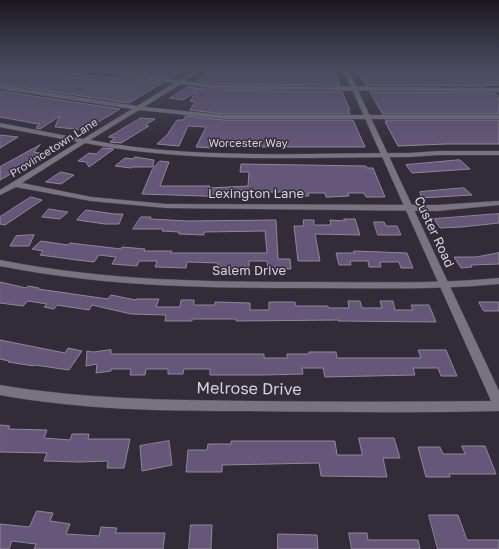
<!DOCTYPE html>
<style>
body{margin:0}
canvas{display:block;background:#322c39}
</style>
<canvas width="499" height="549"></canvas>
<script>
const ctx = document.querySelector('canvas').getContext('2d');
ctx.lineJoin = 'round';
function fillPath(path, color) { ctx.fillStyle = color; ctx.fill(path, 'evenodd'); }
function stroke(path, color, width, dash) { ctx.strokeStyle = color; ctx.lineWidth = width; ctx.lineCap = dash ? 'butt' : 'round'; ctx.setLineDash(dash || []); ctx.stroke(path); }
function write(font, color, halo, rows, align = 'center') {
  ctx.font = font + ' "Golos Text",sans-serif'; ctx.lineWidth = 3; ctx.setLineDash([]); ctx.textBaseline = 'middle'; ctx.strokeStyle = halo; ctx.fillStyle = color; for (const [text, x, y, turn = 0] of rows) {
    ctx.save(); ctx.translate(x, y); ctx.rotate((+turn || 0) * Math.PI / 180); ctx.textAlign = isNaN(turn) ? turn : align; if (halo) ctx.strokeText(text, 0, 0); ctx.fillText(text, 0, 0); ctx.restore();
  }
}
const building = new Path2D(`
 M0,69H36L116,78L119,76L162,83L129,103L0,84Z
 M132,69H184L173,77H170L127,72Z
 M212,69H333L340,85L215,84L197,81Z
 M357,69L386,72H499V85H486L487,86L366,85Z
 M188,87L215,90L342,92L350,110H348L350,114H224L190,110L195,102L190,101L197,91L183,100L170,98Z
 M0,91L120,109L85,130L55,127L60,116L40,129L36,128L40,123L38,124L0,117Z
 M370,92L495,93L499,98V114H383Z
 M186,116L224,120H353L365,147H242V145H213L212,148L196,147L206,127L188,126L179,146L157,144L167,135L177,120H183Z
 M141,118L155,119L145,125L149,126L121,143L110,142L115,138L109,137Z
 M386,120H499V144H446L398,146L385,122H387Z
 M0,135L18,137L0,148Z
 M40,145L34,152L45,154L33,161L28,160L23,167L0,180V167Z
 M103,148L114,149L89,167L86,162L78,161L89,153L96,154Z
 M135,157L154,160L153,167H133L131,168L115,166L125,158L133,159Z
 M460,160L470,169L412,173L406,165Z
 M160,161L169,162L160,186H210L209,188L248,186L249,172H240L241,164L366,166L367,168H373L385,197H366L364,193H348L349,196L330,197H326L325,193H308L309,196H295V192H260V196L234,197L142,194L152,170Z
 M61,172L74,175L61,184L46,182Z
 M464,188L472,195L421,198L420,192Z
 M31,197L42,200L5,225L0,224V217Z
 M49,209L68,212L60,219L42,217Z
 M86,210L115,214H123L119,224H105L77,220Z
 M499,214V223L461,227L440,228L434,219Z
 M141,217H151L150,219L188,221L276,220L278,259H290L291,269H268L267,261H249V268L217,269L218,263L187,262L186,268L155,267L157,261H139L137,266L112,264L116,257L99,255L94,262L77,260L40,255L43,251L32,249L41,241L68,245L70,243L121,249L122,247L145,249L144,251H172L171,253H267L265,231L204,232V235L179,234V232L162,231L163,229H133Z
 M344,219H355L360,235L315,234L320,261H298L294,226H304L303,220H314V225H331L330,220L345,221Z
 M374,222H384L386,226H397L401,235H378Z
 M34,235L29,246H10L16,236Z
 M354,251L407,253L413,268H401L399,262H380L381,267H369L368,261H350L351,265H339L336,253H354Z
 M499,253V264L471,265L472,267L461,268L454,257H476Z
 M0,282L26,288L28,286L39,288L38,289L108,299L111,295L136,300V299H159L156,307H180L181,300H194V305H215V302L250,303V310H269V302H295L296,306H328V308H349L348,301H360L362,308H382L380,301H393L395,310H413L411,305H429L436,322L338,321V320L236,321V319H192V321H165L166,315L131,314L92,305L89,310L57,305L54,309L44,307L47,304L28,301L23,306L0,303Z
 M479,302H499V311H484Z
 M0,340L65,353L68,348L82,351L69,370L35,365L34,366L8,362L9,361L0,359Z
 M111,350V354H264V358H287V354H309V352H336L337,358H421L418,350H446L457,376H441L438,368H413L415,375L325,377L323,368H302L303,374L264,375H210V369H184L183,374H168V369H146L145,375H130L131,369H111V371L96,373L97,364L86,366L87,351L93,352Z
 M0,425L10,426L8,429L47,430L44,438L70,440L72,434H89L88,439H130L124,468H107L108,461L80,462L44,461L47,453L0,452Z
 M359,438H394L400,458H383L387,477L321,476L319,463L222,465V472H186L188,450H207L208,444H231V441H335L337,455H362Z
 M169,441L172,465L142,471L140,446Z
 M462,446H485L496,474H449L450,477H426L418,447H440L443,454H465Z
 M37,511L53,513L50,521L70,524L66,534L99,536L101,527L117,528L115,533H165L163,549H34L36,544L12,541L9,549H0V524L29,527Z
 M429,515H458L467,540H499V549H438Z
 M191,525H212L211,549H189Z
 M349,533H367L368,540H418L420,549H352Z
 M278,534L317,535L318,549H278Z`);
fillPath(building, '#66567a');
stroke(building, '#8e8797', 1);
const street = new Path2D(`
 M81,69H95L179,80L197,69H203L185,81L215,85L499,88V92L215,89L181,84L144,107L224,115H499V119H224L139,110L90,140C194,160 304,153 409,153L439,151H499V155H439L409,157C301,157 191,164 85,143L22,183L91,197L166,204L437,205L499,201V205L437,211L166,208L91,201L16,187L0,195V190L78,142L0,127V123L83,139L132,109L0,89V85L137,106L174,83Z
 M0,260C106,281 207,282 314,282C376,282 437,284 499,278V284C437,290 376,288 314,288C206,288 107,287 0,266Z`);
const secondary = new Path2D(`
 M343,69H348L499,391V411C415,413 331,412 248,411C164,411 82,410 0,395V385C82,399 165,400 248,401C329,402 410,402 491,401Z`);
stroke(street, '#4f4954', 1);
stroke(secondary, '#4f4954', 1);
fillPath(street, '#787281');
fillPath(secondary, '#787281');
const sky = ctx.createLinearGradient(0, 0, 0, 146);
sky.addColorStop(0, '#1c181f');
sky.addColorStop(0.47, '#494b5f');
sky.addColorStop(1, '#494b5f00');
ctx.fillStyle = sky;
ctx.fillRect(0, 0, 499, 146);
write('11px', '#d6d2db', '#322c39', [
 ["Worcester Way",248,144],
 ["Provincetown Lane",54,148,-32]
]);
write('13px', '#d6d2db', '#322c39', [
 ["Lexington Lane",256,194],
 ["Custer Road",434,232,65],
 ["Salem Drive",249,271]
]);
write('16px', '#d6d2db', '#322c39', [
 ["Melrose Drive",249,389,1]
]);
</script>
